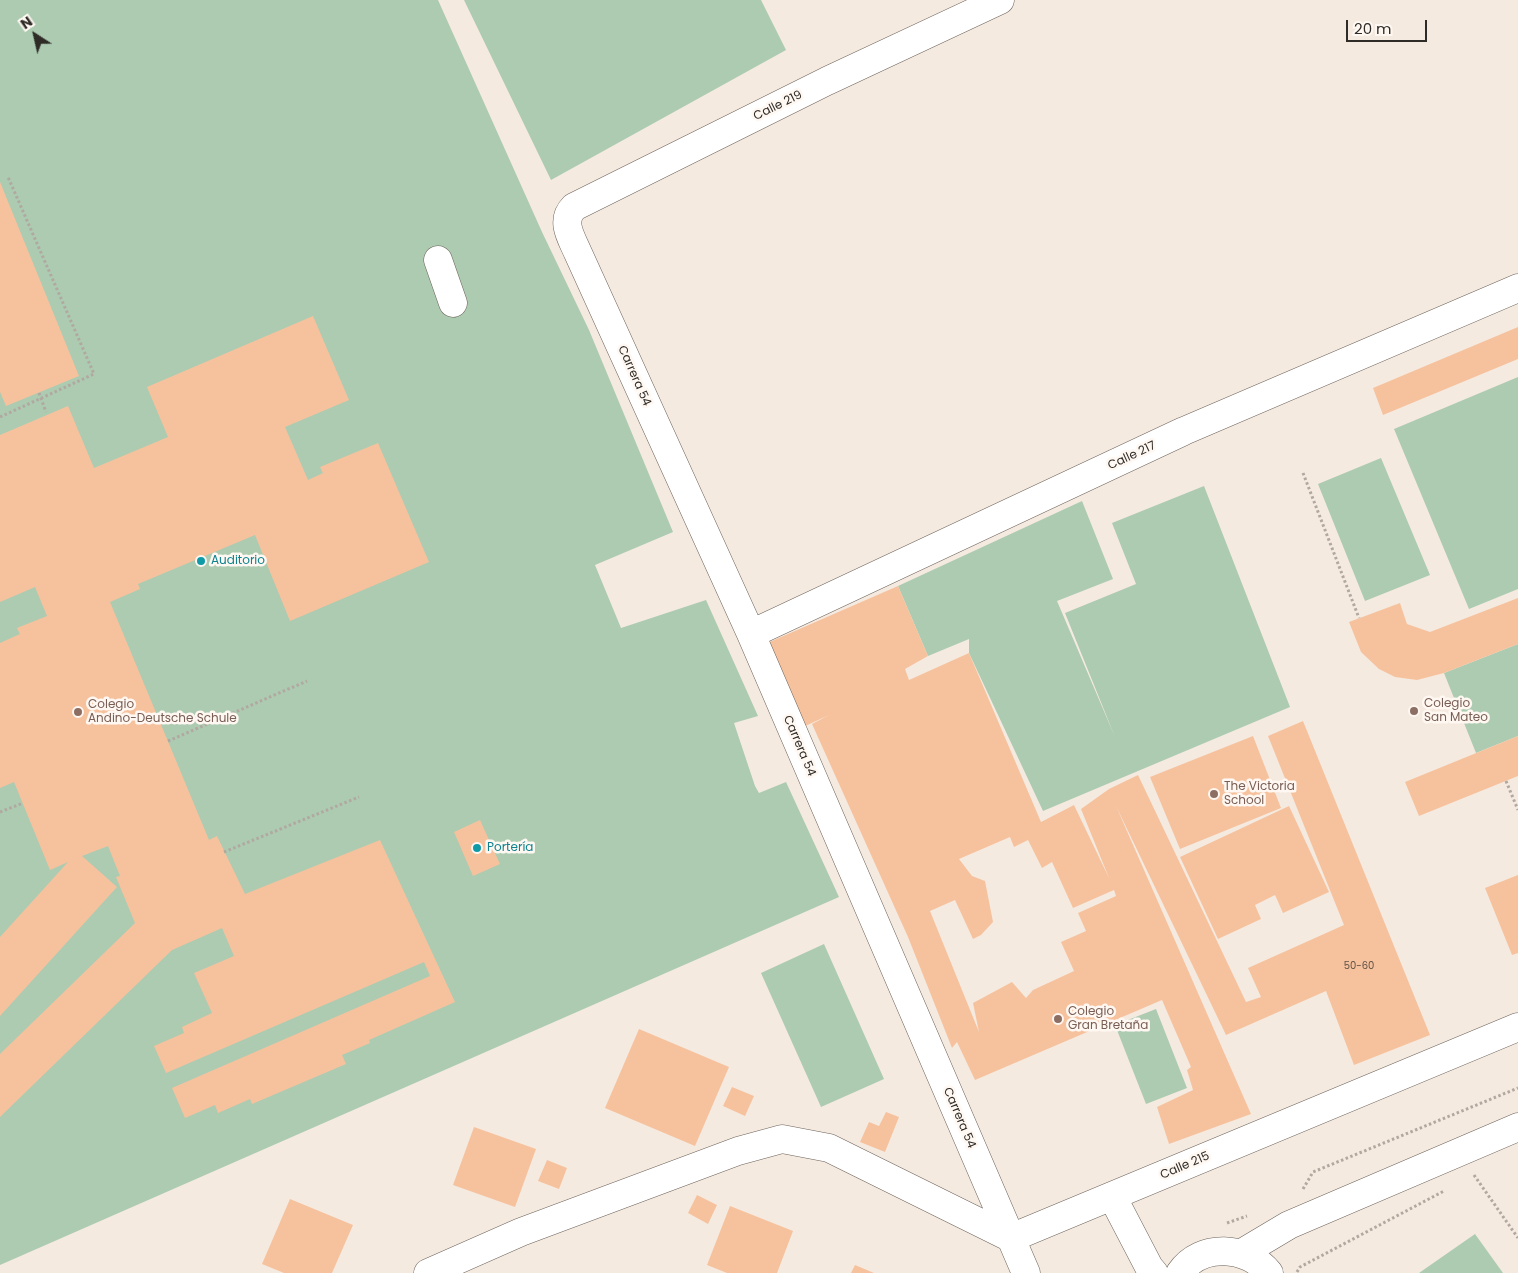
<!DOCTYPE html>
<meta charset="utf-8">
<style>
body{margin:0}
#map{position:relative;width:1518px;height:1273px;overflow:hidden;background:#f5eae0;font-family:Poppins,sans-serif}
canvas{display:block}
.north{position:absolute;left:10px;top:10px;width:50px;height:50px;-webkit-text-stroke:4px #fff8f2;paint-order:stroke;rotate:325deg;font-size:14px;font-weight:700;line-height:20px;text-align:center;color:#2f2b27}
.north::after{content:'';display:block;margin:auto;width:18px;height:22px;background:#2f2b27;clip-path:polygon(50% 0,100% 100%,50% 72%,0 100%)}
.scale{position:absolute;left:1346px;top:20px;width:81px;height:22px;box-sizing:border-box;border:2px solid #2f2b27;border-top:0;padding-left:6px;font-size:15px;line-height:18px;white-space:nowrap;color:#2f2b27;-webkit-text-stroke:4px #fff8f2;paint-order:stroke}
</style>
<div id="map">
<canvas width="1518" height="1273"></canvas>
<div class="north">N</div>
<div class="scale">20 m</div>
</div>
<script>
const ctx = document.querySelector('canvas').getContext('2d');
ctx.lineJoin = 'round';
function fillPath(path, color) { ctx.fillStyle = color; ctx.fill(path, 'evenodd'); }
function stroke(path, color, width, dash) { ctx.strokeStyle = color; ctx.lineWidth = width; ctx.lineCap = dash ? 'butt' : 'round'; ctx.setLineDash(dash || []); ctx.stroke(path); }
function write(font, color, halo, rows, align = 'center') {
  ctx.font = font + ' Poppins,sans-serif'; ctx.lineWidth = 5; ctx.setLineDash([]); ctx.textBaseline = 'middle'; ctx.strokeStyle = halo; ctx.fillStyle = color; for (const [text, x, y, turn = 0] of rows) {
    ctx.save(); ctx.translate(x, y); ctx.rotate((+turn || 0) * Math.PI / 180); ctx.textAlign = isNaN(turn) ? turn : align; if (halo) ctx.strokeText(text, 0, 0); ctx.fillText(text, 0, 0); ctx.restore();
  }
}
fillPath(new Path2D(`
 M0,0H438L542,232L589,330L673,532L595,565L621,628L706,600L758,716L734,723L755,786L759,793L786,782L839,897L0,1265Z
 M464,0H761L786,50L551,180Z
 M1518,377V589L1469,609L1394,429Z
 M1381,458L1430,575L1365,601L1318,484Z
 M1204,486L1290,707L1043,811L969,653V639L928,656L898,586L1082,501L1113,579L1057,601L1115,737L1065,613L1136,584L1112,523Z
 M1518,644V736L1476,753L1444,673Z
 M824,944L884,1079L821,1107L761,973Z
 M1156,1009L1187,1088L1146,1104L1115,1025Z
 M1475,1234L1503,1273H1419Z`), '#accbb1');
fillPath(new Path2D(`
 M0,182L79,376L6,406L0,392Z
 M313,316L349,400L285,427L308,480L323,473L320,467L378,443L429,562L290,621L255,535L138,584L140,589L110,602L209,840L217,836L245,894L380,840L455,1002L369,1040L370,1043L342,1055L346,1064L252,1104L250,1099L218,1113L215,1105L185,1118L172,1088L430,976L424,962L166,1073L154,1046L184,1033L182,1027L212,1013L194,973L234,956L222,928L172,950L0,1117V1054L135,923L116,877L120,876L108,846L82,856L117,887L0,1016V937L68,862L50,870L14,782L0,788V643L20,634L17,628L47,616L35,587L0,602V435L68,406L94,468L168,437L147,387Z
 M1518,327V359L1383,415L1373,388Z
 M898,586L928,656L905,669L909,680L969,653L1041,822L1074,805L1109,878L1081,809L1109,789L1138,775L1246,1002L1261,997L1248,968L1344,925L1268,736L1303,721L1430,1035L1354,1065L1326,991L1226,1035L1116,806L1251,1114L1169,1144L1157,1107L1193,1090L1187,1070L1191,1067L1162,1000L975,1080L957,1042L952,1048L908,937L812,724L829,715L801,728L765,644ZM1010,837L1014,847L1028,840L1042,868L1052,862L1073,908L1114,890L1116,896L1078,913L1086,931L1061,942L1074,971L1033,990L1026,998L1012,982L973,1003L979,1032L930,911L955,900L973,939L981,935L993,922L985,881L972,876L959,859Z
 M1518,598V644L1444,673L1417,680L1395,677L1379,669L1361,652L1349,622L1400,603L1407,624L1430,632Z
 M1253,736L1281,808L1180,849L1150,777Z
 M1518,736V776L1419,816L1405,782Z
 M1289,806L1329,892L1283,913L1275,895L1255,905L1261,919L1218,939L1180,857Z
 M480,820L500,864L473,876L454,832Z
 M1518,875V953L1512,955L1485,888Z
 M639,1029L729,1067L695,1146L605,1108Z
 M732,1087L754,1096L745,1116L723,1106Z
 M886,1112L899,1117L885,1152L860,1142L869,1122L879,1126Z
 M474,1127L536,1149L515,1207L453,1185Z
 M547,1160L567,1168L559,1189L538,1181Z
 M697,1195L717,1205L708,1224L688,1213Z
 M290,1199L353,1225L332,1273H284L262,1264Z
 M730,1206L793,1231L777,1273H727L707,1265Z
 M855,1265L874,1273H851Z`), '#f6c29e');
const minor = new Path2D(`
 M1000,0L827,81L574,207C560,221 571,237 578,253L751,634L1026,1273
 M438,260L453,303
 M751,634L1184,431L1518,288
 M1112,1196L1149,1267L1154,1273
 M1242,1253L1289,1225L1518,1127
 M428,1273L521,1232L738,1151L782,1139L829,1148L1011,1238L1518,1027
 M1180,1273C1201,1242 1248,1246 1269,1273`);
stroke(minor, '#6c6259', 29);
stroke(new Path2D(`
 M39,393L46,412
 M0,417L94,374L8,177
 M1303,473L1359,618
 M168,741L307,681
 M1506,781L1518,810
 M0,812L23,803
 M224,852L359,797
 M1474,1175L1518,1238
 M1303,1189L1313,1172L1518,1088
 M1227,1223L1247,1216
 M1297,1272L1300,1267L1444,1191`), '#b1a8a0', 3, [2.5, 2.5]);
stroke(minor, '#fff', 28);
for (const [x, y, r, color] of [
 [201,561,5,"#0f9aa8"],
 [1414,711,5,"#8d6e63"],
 [78,712,5,"#8d6e63"],
 [1214,794,5,"#8d6e63"],
 [477,848,5,"#0f9aa8"],
 [1058,1019,5,"#8d6e63"]
]) { const dot = new Path2D(); dot.arc(x, y, r, 0, 2 * Math.PI); ctx.fillStyle = color; ctx.fill(dot); stroke(dot, '#fff8f2', 2); }
write('10px', '#615145', null, [
 ["50-60",1359,966]
]);
write('12px', '#2f2b27', '#fff8f2', [
 ["Calle 219",778,106,-26],
 ["Carrera 54",634,376,66],
 ["Calle 217",1132,456,-25],
 ["Carrera 54",799,746,67],
 ["Carrera 54",959,1118,67],
 ["Calle 215",1185,1166,-23]
]);
write('12px', '#0d838f', '#fff8f2', [
 ["Auditorio",211,561],
 ["Portería",487,848]
], 'left');
write('12px', '#785e54', '#fff8f2', [
 ["Colegio",1424,704],
 ["San Mateo",1424,718],
 ["Colegio",88,705],
 ["Andino-Deutsche Schule",88,719],
 ["The Victoria",1224,787],
 ["School",1224,801],
 ["Colegio",1068,1012],
 ["Gran Bretaña",1068,1026]
], 'left');
</script>
